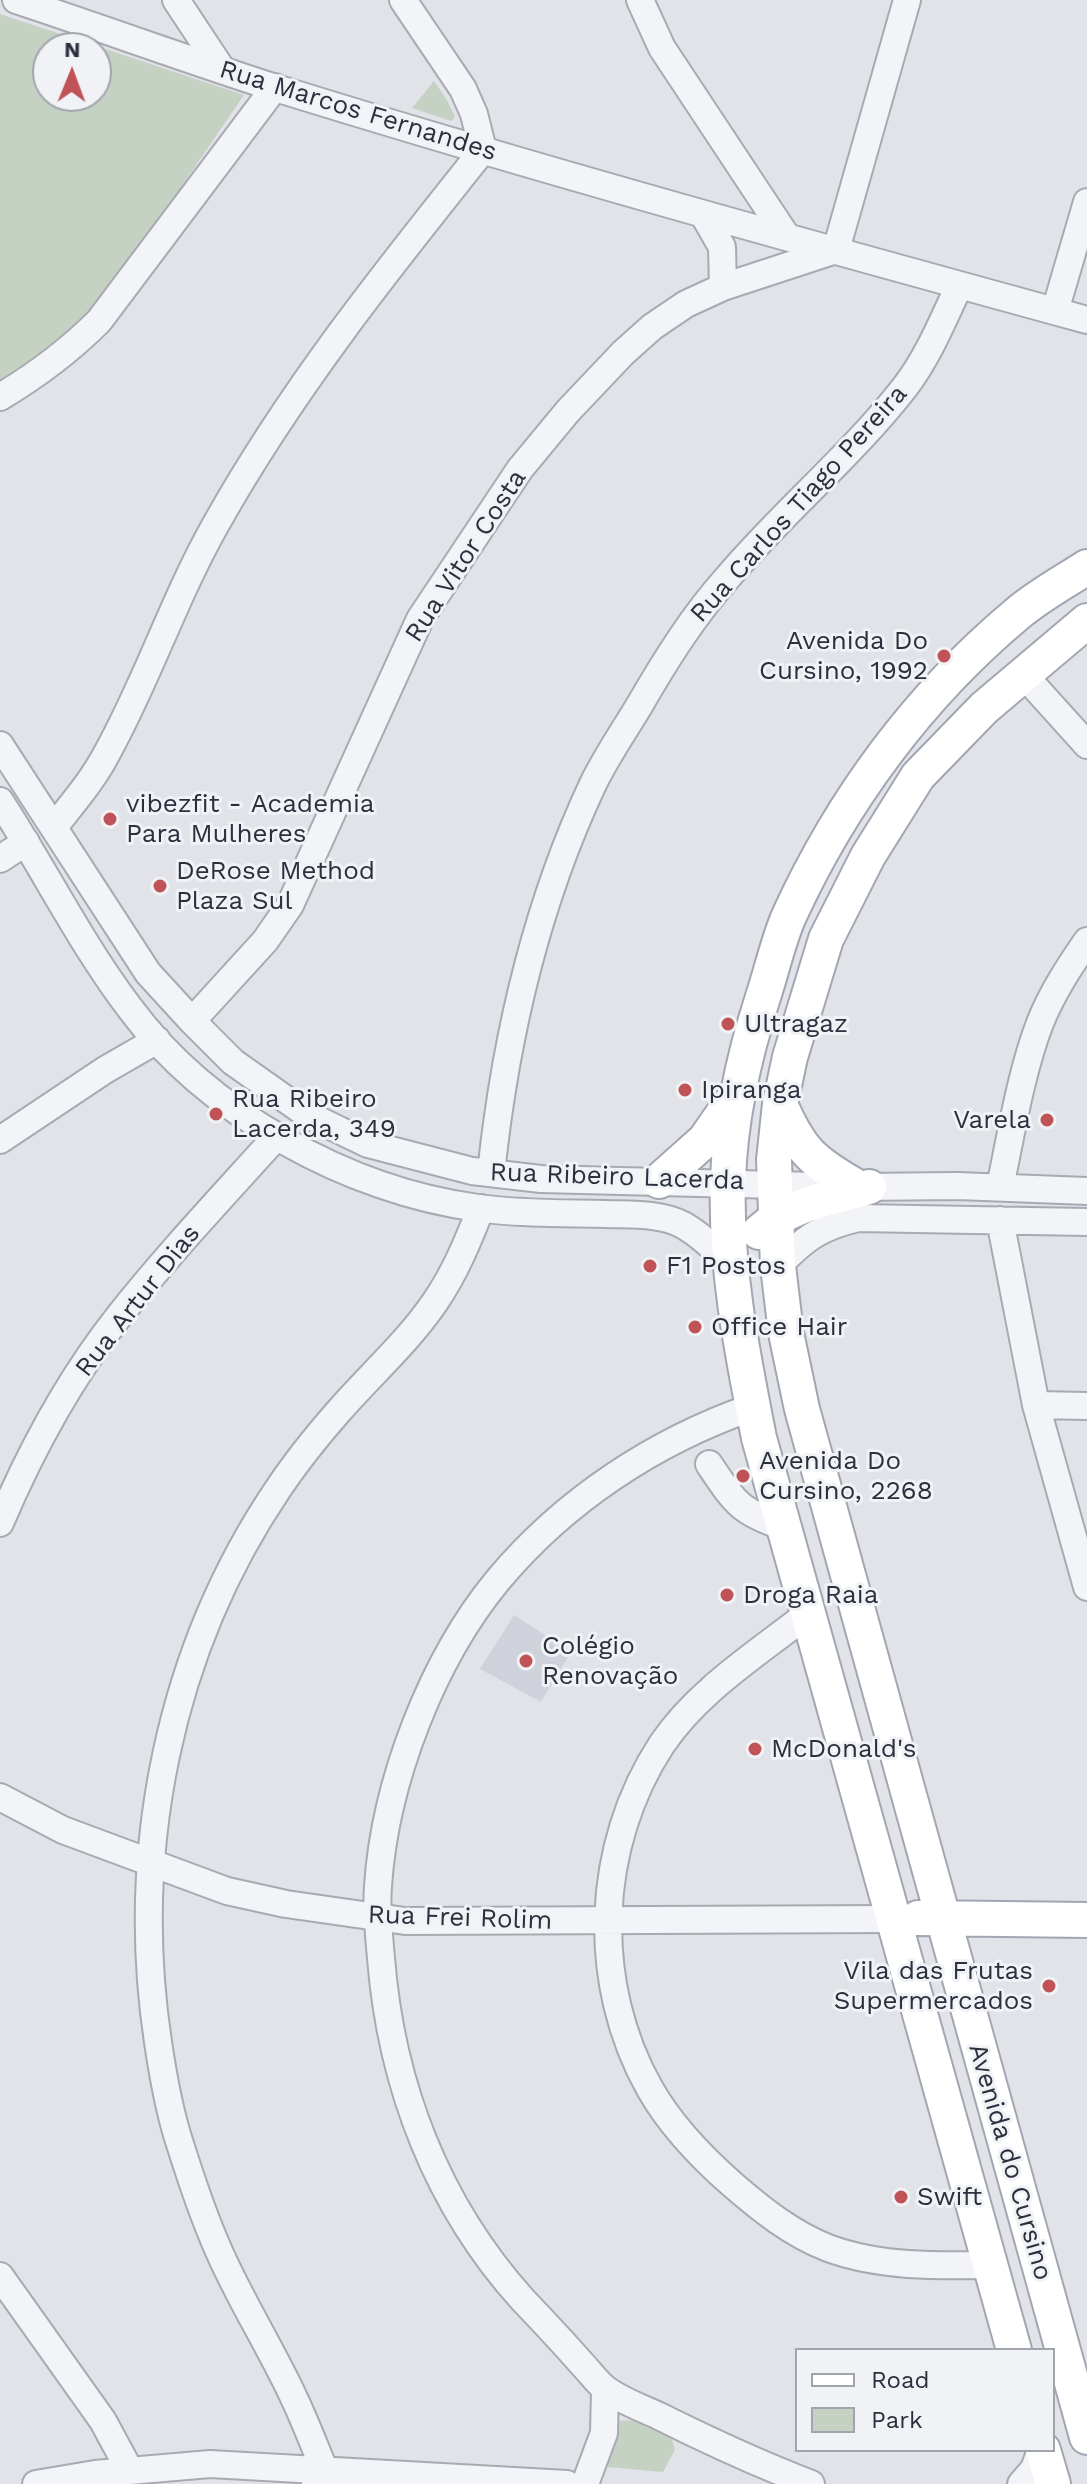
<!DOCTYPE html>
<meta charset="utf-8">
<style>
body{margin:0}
#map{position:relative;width:1087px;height:2484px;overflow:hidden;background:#e1e3e8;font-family:"Work Sans",sans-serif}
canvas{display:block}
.legend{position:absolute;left:795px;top:2348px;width:260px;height:104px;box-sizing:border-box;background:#f0f2f6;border:2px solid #a1a4ac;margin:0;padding:10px 14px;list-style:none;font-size:24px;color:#2b303e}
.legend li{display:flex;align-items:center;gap:16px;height:40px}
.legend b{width:40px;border:2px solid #a1a4ac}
.north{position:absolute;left:32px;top:32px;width:80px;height:80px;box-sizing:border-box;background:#f0f2f6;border:2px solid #a1a4ac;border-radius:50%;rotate:1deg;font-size:22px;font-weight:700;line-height:32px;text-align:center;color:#2b303e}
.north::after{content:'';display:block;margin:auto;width:28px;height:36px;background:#c05358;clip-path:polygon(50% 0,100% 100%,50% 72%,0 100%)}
</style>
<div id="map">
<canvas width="1087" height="2484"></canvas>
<ul class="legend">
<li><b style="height:10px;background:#fff"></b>Road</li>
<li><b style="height:22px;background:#c5d1c3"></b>Park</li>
</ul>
<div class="north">N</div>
</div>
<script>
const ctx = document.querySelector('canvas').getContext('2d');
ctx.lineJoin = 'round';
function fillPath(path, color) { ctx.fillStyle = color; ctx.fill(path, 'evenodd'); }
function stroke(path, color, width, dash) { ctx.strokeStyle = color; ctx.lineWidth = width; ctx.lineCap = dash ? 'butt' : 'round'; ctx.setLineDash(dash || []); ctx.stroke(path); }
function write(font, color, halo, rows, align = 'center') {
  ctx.font = font + ' "Work Sans",sans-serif'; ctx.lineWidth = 6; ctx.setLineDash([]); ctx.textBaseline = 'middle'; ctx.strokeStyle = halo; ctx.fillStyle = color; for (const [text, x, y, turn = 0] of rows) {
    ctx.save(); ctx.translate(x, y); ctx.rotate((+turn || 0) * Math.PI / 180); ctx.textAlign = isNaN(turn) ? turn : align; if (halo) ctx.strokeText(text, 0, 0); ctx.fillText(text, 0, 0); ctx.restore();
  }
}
fillPath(new Path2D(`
 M514,1615L571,1652L541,1702L480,1669Z`), '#cfd2da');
fillPath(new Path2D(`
 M0,14L244,95L88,324L49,355L16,369L0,384ZM48,48H96V96H48Z
 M434,81L447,100L455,117L451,121L412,108Z
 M639,2420L669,2429L675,2450L663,2472L607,2467L615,2441L616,2421Z`), '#c5d1c3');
const minor = new Path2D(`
 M16,0C104,29 191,61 279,89C547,172 817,246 1087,320
 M176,0L221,68
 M640,0L662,48L787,237
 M703,214L722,247L723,287
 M1055,311L1087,202
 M0,397C37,375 69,351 99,321L275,87
 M1023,674L1087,745
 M0,745L148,973L192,1021L233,1062L308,1115L368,1144L472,1171L541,1179L857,1187L958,1186L1087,1191
 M0,801C44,869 80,942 129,1007C207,1113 349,1191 478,1208C520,1214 564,1213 606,1214C631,1215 661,1213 683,1225C701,1235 715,1250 729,1264
 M54,827C73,803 93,780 107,753C148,679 174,598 216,524C291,390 387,270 483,150L474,114L463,89L403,0
 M0,859L26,842
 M192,1021L265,941L290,905L420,619L520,469L568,411L623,353L652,327L686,304L723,287L836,250L907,0
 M0,1140L105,1070L157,1040
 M491,1173C505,1040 536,905 593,784C606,757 624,731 639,706C665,661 693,616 728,577C784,511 852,455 905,387C928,357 943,320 959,286
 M1000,1187C1011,1135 1021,1072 1040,1023C1052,993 1069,967 1087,941
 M1000,1220L1036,1405L1087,1587
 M778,1266C805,1238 820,1227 858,1218L1087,1222
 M1036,1405L1087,1406
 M753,1407C655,1441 565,1500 498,1580C432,1660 385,1782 378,1886C376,1910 379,1935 381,1958C391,2085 437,2205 523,2300C543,2321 563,2342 582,2364C590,2372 598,2384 607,2390C622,2401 642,2408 659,2416C709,2441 759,2464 811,2484
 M709,1464C737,1506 739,1510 786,1528
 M0,1523C31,1450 70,1378 119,1316C168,1254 223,1196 276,1137
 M810,1612C760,1652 698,1690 662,1744C595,1846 590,1983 650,2089C671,2126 701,2157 733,2185C762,2210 792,2234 828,2248C879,2267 937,2266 990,2265
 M0,1797L63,1830L227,1891L286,1904L405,1921L894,1919
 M0,2276L103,2421L130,2471
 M36,2484L95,2474L210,2464L567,2484
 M315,2484L324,2469C314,2445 305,2421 294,2398C271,2348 240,2300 218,2249C203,2215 191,2179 180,2144C169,2111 163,2076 158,2042C129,1851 169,1650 278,1489C296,1462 317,1436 338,1412C370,1375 407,1343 435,1302C455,1273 468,1241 481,1208
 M585,2484L604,2433L605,2389
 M1021,2484L1034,2469L1041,2450`);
const major = new Path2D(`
 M1087,621L984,708L918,776L868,856L826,939L790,1057L780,1104L774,1160L778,1266L786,1333L802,1409L1087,2437
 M780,1104C800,1151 813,1162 857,1187
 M659,1181L705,1140L734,1098
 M759,1232C790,1204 831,1198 869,1187
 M918,1918L1087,1920
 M1014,2350L759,1438C742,1352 725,1268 728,1180C730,1117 744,1056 763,997C772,970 778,941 789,916C842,800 919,696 1017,614C1038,596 1064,582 1087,567
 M1043,2450L1053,2484`);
stroke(minor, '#a7aab2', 30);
stroke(major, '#a1a6b2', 38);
stroke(minor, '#f3f4f7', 26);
stroke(major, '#fff', 34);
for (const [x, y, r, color] of [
 [944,656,8,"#c05358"],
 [110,819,8,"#c05358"],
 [160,886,8,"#c05358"],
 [728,1024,8,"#c05358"],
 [685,1090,8,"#c05358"],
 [216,1114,8,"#c05358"],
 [1047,1120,8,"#c05358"],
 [650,1266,8,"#c05358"],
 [695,1327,8,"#c05358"],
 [743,1476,8,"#c05358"],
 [727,1595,8,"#c05358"],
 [526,1661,8,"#c05358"],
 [755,1749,8,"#c05358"],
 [1049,1986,8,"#c05358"],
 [901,2197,8,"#c05358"]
]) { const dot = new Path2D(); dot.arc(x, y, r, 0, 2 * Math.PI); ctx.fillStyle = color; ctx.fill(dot); stroke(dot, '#f0f2f6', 3); }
write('26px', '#2b303e', '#f0f2f6', [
 ["Rua Marcos Fernandes",358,111,17],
 ["Rua Carlos Tiago Pereira",799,504,-48],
 ["Rua Vitor Costa",466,556,-57],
 ["Rua Ribeiro Lacerda",617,1177,2],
 ["Rua Artur Dias",138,1301,-52],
 ["Rua Frei Rolim",460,1918,2],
 ["Avenida do Cursino",1010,2162,74]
]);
write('26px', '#2b303e', '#f0f2f6', [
 ["Avenida Do",928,641,"right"],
 ["Cursino, 1992",928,671,"right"],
 ["vibezfit - Academia",126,804],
 ["Para Mulheres",126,834],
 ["DeRose Method",176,871],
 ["Plaza Sul",176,901],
 ["Ultragaz",744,1024],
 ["Ipiranga",701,1090],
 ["Rua Ribeiro",232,1099],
 ["Lacerda, 349",232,1129],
 ["Varela",1031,1120,"right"],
 ["F1 Postos",666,1266],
 ["Office Hair",711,1327],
 ["Avenida Do",759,1461],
 ["Cursino, 2268",759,1491],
 ["Droga Raia",743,1595],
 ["Colégio",542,1646],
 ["Renovação",542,1676],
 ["McDonald's",771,1749],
 ["Vila das Frutas",1033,1971,"right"],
 ["Supermercados",1033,2001,"right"],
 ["Swift",917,2197]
], 'left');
</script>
